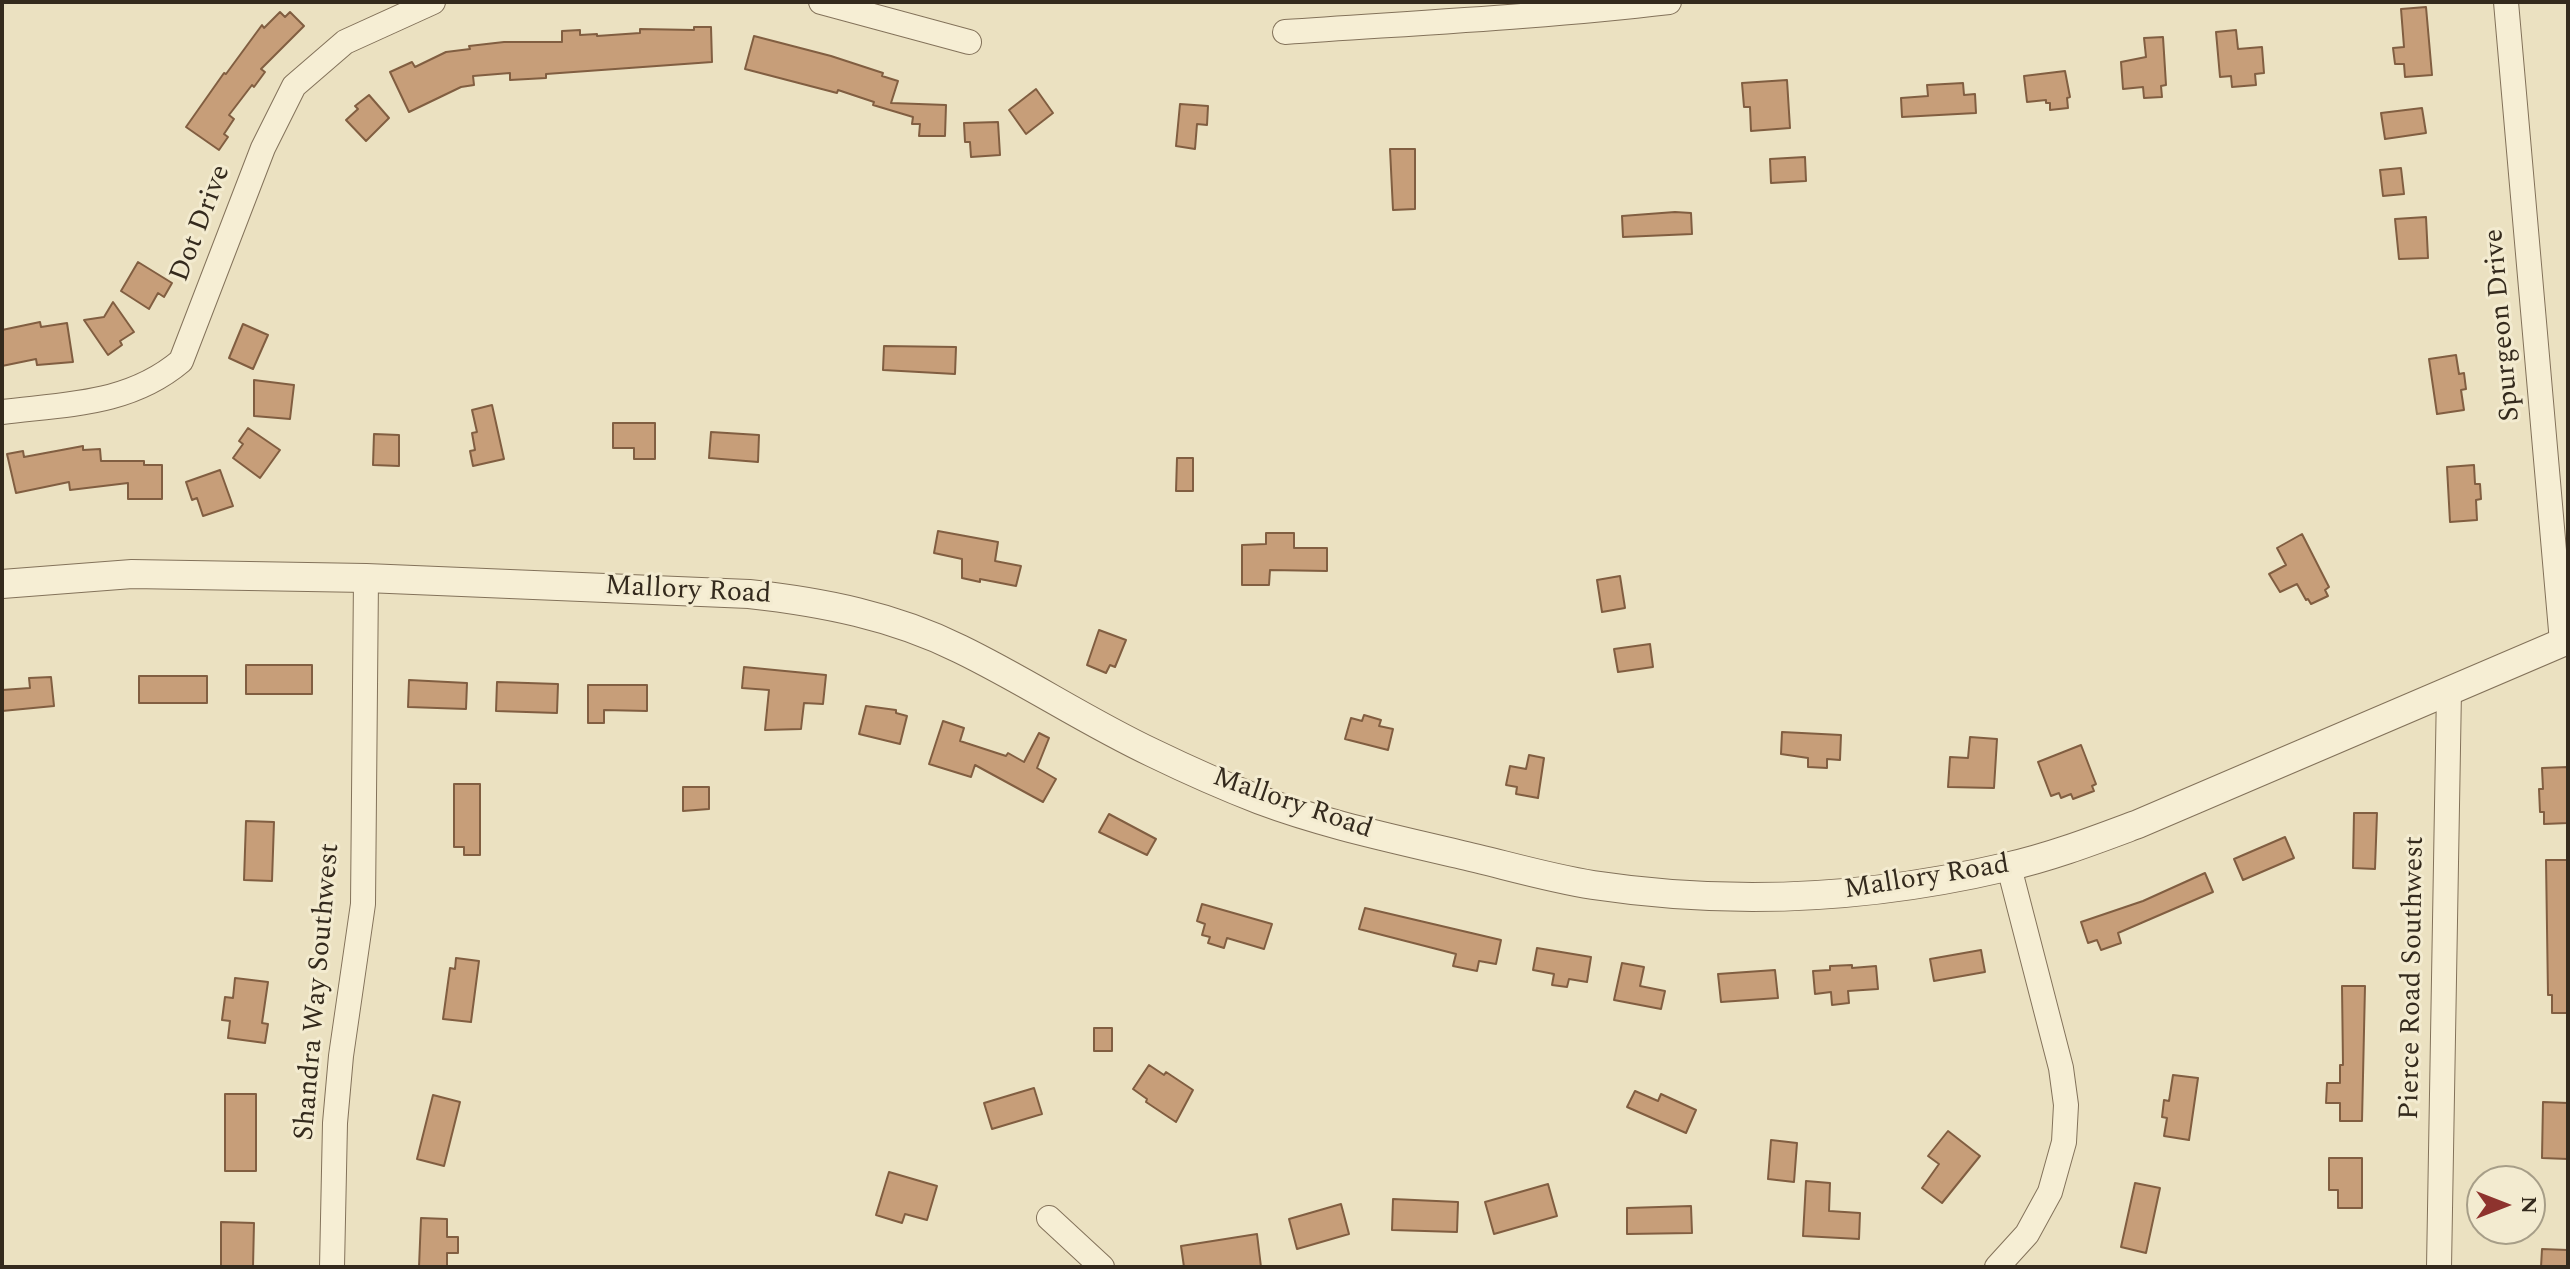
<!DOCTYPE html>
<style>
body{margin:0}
#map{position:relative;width:2570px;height:1269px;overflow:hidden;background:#ebe1c1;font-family:Spectral,serif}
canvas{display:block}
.frame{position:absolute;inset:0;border:4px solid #342a1d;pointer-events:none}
.north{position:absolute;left:2466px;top:1165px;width:80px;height:80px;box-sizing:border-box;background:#f3ebd0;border:2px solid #a79e88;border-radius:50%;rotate:90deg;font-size:22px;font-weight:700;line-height:32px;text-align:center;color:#342a1d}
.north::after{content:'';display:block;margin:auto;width:28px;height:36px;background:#8e332e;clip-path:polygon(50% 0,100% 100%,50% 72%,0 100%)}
</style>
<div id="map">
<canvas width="2570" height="1269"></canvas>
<div class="frame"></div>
<div class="north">N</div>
</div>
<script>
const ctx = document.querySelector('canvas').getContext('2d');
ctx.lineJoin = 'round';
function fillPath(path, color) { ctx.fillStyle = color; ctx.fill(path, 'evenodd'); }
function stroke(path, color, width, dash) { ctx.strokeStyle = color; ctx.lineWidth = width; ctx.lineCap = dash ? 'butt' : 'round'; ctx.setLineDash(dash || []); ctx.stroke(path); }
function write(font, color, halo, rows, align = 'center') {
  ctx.font = font + ' Spectral,serif'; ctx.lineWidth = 6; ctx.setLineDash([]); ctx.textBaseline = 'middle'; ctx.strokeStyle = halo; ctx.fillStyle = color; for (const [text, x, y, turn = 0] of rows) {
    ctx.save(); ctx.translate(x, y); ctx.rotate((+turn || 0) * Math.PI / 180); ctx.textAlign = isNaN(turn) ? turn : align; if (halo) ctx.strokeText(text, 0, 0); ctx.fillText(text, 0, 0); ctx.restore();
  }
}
const building = new Path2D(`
 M2426,7L2432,75L2405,77L2404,64H2395L2393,48L2404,47L2401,9Z
 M280,12L285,17L290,12L304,26L261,69L265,72L254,87L252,85L229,115L234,119L224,134L228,137L219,150L186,127L224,73L226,74L262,25L264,28Z
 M694,27H711L712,62L546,74V78L510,80V73L473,76L474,85L461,87L409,112L390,72L412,62L415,67L446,52L470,49L469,46L504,42H562V31L580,30V35L597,34V36L640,33V29L694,30Z
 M2236,30L2238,49L2262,47L2264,73L2255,74L2256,85L2232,87L2231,76L2220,77L2216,32Z
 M754,36L831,56L883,73L882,76L898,81L891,103L946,105L945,136H919L920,124H912L913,117L873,105L874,102L838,90L837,93L745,69Z
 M2163,37L2166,85L2161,86L2162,97L2144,98L2143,87L2123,89L2121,62L2146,57L2144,38Z
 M2065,71L2070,97L2067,98L2068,108L2050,110V103H2046V100L2027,102L2024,76Z
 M1787,80L1790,128L1751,131L1750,107H1744L1742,83Z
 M1963,83L1964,95L1975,94L1976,113L1902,117L1901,98L1928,96L1927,85Z
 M1036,89L1053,113L1026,134L1009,110Z
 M369,95L389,118L366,141L346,120L358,109L355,106Z
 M1180,104L1208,106L1207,125L1197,124L1195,149L1176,146Z
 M2422,108L2426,133L2385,139L2381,113Z
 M998,122L1000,155L971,157L970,142H965L964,123Z
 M1390,149H1415V209L1393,210Z
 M1805,157L1806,181L1771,183L1770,159Z
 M2401,168L2404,194L2383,196L2380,170Z
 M1675,212L1691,213L1692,234L1623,237L1622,216Z
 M2426,217L2428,258L2399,259L2395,219Z
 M138,262L172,283L164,297L158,293L149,309L121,291Z
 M113,302L134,332L120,341L122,345L108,355L84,320L104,317Z
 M40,322L41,327L67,323L73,362L37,365L36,359L2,366V330Z
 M243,324L268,335L253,369L229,358Z
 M884,346L956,347L955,374L883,370Z
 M2456,355L2459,374L2464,373L2466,389L2461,390L2464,410L2437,414L2429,359Z
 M254,380L294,385L290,419L254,416Z
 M492,405L504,459L473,466L470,451L475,450L472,433L477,432L472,410Z
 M613,423H655V459H634V448H613Z
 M248,428L280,450L260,478L233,458L243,444L239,441Z
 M711,432L759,435L758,462L709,458Z
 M374,434L399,435V466L373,465Z
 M83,446V450L100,449L101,461H144V465H162V499H128V483L70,490L69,482L16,493L7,454L23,451L24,457Z
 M1177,458H1193V491H1176Z
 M2474,465L2475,484H2480L2481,499L2476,500L2477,520L2450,522L2447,467Z
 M220,470L233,506L203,516L197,498L192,500L186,482Z
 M938,531L998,542L995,561L1021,566L1016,586L980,579V582L962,578V559L934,553Z
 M1266,533H1294V548H1327V571L1270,570L1269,585H1242V545L1266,544Z
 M2302,534L2329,587L2325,590L2328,596L2311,604L2308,599L2306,600L2297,584L2280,592L2269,574L2286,565L2277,548Z
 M1620,576L1625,608L1602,612L1597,580Z
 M1099,630L1126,640L1115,667L1110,665L1106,673L1087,665Z
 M1650,644L1653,667L1618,672L1614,649Z
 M246,665H312V694H246Z
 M744,667L826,675L823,704L804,703L801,729L765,730L769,690L742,688Z
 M139,676H207V703H139Z
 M51,677L54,706L2,711V690L30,688L29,678Z
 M409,680L467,683L466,709L408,707Z
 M497,682L558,684L557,713L496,711Z
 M588,685H647V711L604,710V723H588Z
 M866,706L896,710V713L907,716L900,744L859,734Z
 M1364,715L1381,720L1379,726L1393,729L1388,750L1345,739L1351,718L1362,721Z
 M943,721L964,728L960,741L1006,756L1008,753L1024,762L1039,733L1049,738L1037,768L1056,779L1043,802L975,765L971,777L929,764Z
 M1782,732L1841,735L1840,760L1827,759V768L1808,767V758L1781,754Z
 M1970,737L1997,739L1994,788L1948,787L1950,757L1968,758Z
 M2081,745L2096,784L2092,786L2094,791L2073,799L2071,794L2061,798L2059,793L2051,796L2038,762Z
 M1529,755L1544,758L1538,798L1516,794L1517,787L1506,785L1510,766L1526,769Z
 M2568,767V823L2544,824V812H2540L2539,789H2543L2542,768Z
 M454,784H480V855H464V847H454Z
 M683,787H709V809L683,811Z
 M2354,813H2377L2375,869L2353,868Z
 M1109,814L1156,839L1147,855L1099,832Z
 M246,821L274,822L272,881L244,880Z
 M2285,837L2294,858L2243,880L2234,859Z
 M2546,860H2568V1013H2552V995H2548Z
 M2205,873L2213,892L2118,933L2121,943L2101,950L2097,940L2088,943L2081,922L2143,901Z
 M1202,904L1272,924L1264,949L1227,938L1224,948L1208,943L1210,937L1202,935L1205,924L1197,921Z
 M1365,908L1501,940L1496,964L1479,961L1477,971L1453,966L1456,954L1359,929Z
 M1537,948L1591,957L1587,982L1569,979L1567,987L1552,985L1554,974L1533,970Z
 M1981,950L1985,972L1934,981L1930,959Z
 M456,958L479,961L471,1022L443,1019L450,968L455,969Z
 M1622,963L1644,967L1640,986L1665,991L1661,1009L1614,1000Z
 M1852,965V968L1876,966L1878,989L1848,991L1849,1003L1832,1005L1831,992L1815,994L1813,971L1830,970V966Z
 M1775,970L1778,998L1721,1002L1718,974Z
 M235,978L268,982L262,1023L268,1024L265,1043L228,1038L230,1021L222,1020L225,997L233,998Z
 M2342,986H2365L2362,1121H2340V1103H2326L2327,1083H2340V1065H2343Z
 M1094,1028H1112V1051H1094Z
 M1149,1065L1164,1075L1166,1072L1193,1090L1176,1122L1146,1102L1147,1099L1133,1089Z
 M2173,1075L2198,1078L2189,1140L2164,1136L2167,1118L2162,1117L2164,1100L2169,1101Z
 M1034,1088L1042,1114L992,1129L984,1103Z
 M1635,1091L1658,1101L1661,1094L1696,1110L1686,1133L1627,1107Z
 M225,1094H256V1171H225Z
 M433,1095L460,1102L444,1166L417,1159Z
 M2543,1102L2568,1103V1159L2542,1158Z
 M1948,1131L1980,1156L1942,1203L1922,1188L1939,1164L1928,1156Z
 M1771,1140L1797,1143L1794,1182L1768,1179Z
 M2329,1158H2362V1208H2338V1190H2329Z
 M889,1172L937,1186L927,1220L905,1214L902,1223L876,1215Z
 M1806,1181L1830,1183L1829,1211L1860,1213L1859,1239L1803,1236Z
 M2135,1183L2160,1188L2146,1253L2121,1247Z
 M1548,1184L1557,1216L1494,1234L1485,1202Z
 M1393,1199L1458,1202L1457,1232L1392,1230Z
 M1341,1204L1349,1234L1297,1249L1289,1219Z
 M1691,1206L1692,1233L1627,1234V1208Z
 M421,1218L447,1219V1237H458V1253H447V1267H419Z
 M221,1222L254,1223L253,1267H221Z
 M1257,1234L1261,1267H1184L1181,1246Z
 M2542,1249L2568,1250L2567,1267H2541Z`);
fillPath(building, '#c79e79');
stroke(building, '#815e41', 2);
const minor = new Path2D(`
 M821,2L969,42
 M2506,2L2562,642
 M1285,32C1413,23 1541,17 1669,2
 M2,412C66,404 129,405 181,361L263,148L294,86L345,42L433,2
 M1049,1218L1102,1267
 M332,1267L335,1123L341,1056L363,904L366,578
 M1997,1267L2027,1234L2050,1192L2064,1142L2066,1105L2061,1068L2009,867
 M2439,1267L2449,690`);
const tertiary = new Path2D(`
 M2,584L132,574L366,578L749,594C822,602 894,616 960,649C1026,681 1087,722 1153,753C1188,770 1224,786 1260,800C1324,824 1391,838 1458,854C1502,864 1548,878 1593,885C1732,906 1870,899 2006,867C2051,857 2095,840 2138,824L2568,640`);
stroke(minor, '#83725a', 26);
stroke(tertiary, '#83725a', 30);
stroke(minor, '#f6eed4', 24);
stroke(tertiary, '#f6eed4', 28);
write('28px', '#342a1d', '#f3ebd0', [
 ["Dot Drive",202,224,-69],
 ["Spurgeon Drive",2504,325,-95],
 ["Mallory Road",688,592,3],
 ["Mallory Road",1292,805,19],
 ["Mallory Road",1927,879,-9],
 ["Pierce Road Southwest",2414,978,-89],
 ["Shandra Way Southwest",319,992,-85]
]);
</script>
